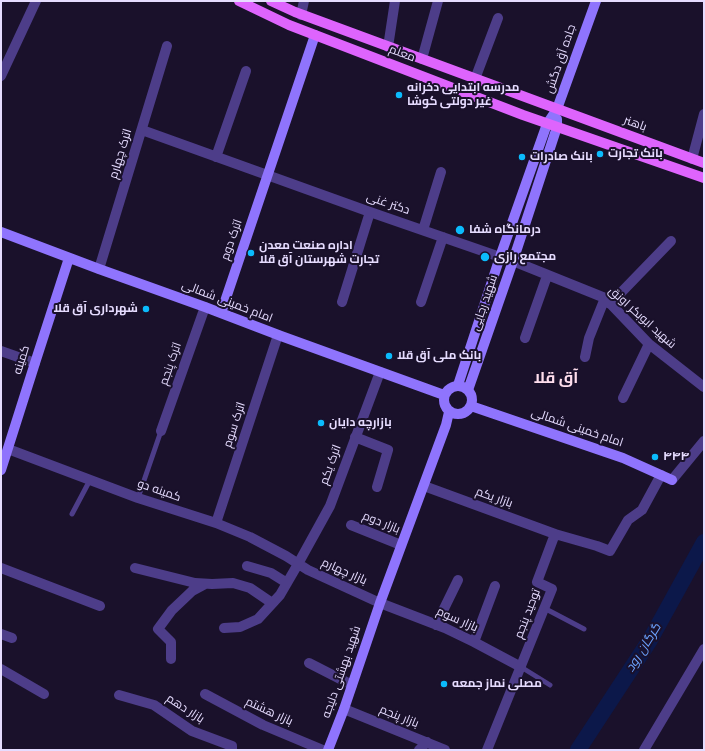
<!DOCTYPE html>
<meta charset="utf-8">
<style>
body{margin:0}
#map{position:relative;width:705px;height:751px;overflow:hidden;background:#1a112b;font-family:Poppins,sans-serif}
canvas{display:block}
.frame{position:absolute;inset:0;border:2px solid #e6dcff;pointer-events:none}
</style>
<div id="map">
<canvas width="705" height="751"></canvas>
<div class="frame"></div>
</div>
<script>
const ctx = document.querySelector('canvas').getContext('2d');
ctx.lineJoin = 'round';
function stroke(path, color, width, dash) { ctx.strokeStyle = color; ctx.lineWidth = width; ctx.lineCap = dash ? 'butt' : 'round'; ctx.setLineDash(dash || []); ctx.stroke(path); }
function write(font, color, halo, rows, align = 'center') {
  ctx.font = font + ' Poppins,Cairo,sans-serif'; ctx.lineWidth = 4; ctx.setLineDash([]); ctx.textBaseline = 'middle'; ctx.strokeStyle = halo; ctx.fillStyle = color; for (const [text, x, y, turn = 0] of rows) {
    ctx.save(); ctx.translate(x, y); ctx.rotate((+turn || 0) * Math.PI / 180); ctx.textAlign = isNaN(turn) ? turn : align; if (halo) ctx.strokeText(text, 0, 0); ctx.fillText(text, 0, 0); ctx.restore();
  }
}
stroke(new Path2D(`
 M578,750L650,640L704,542`), '#0c184a', 16);
stroke(new Path2D(`
 M138,498L161,431
 M72,514L90,480
 M544,608L584,629
 M521,667L550,685`), '#4d3d89', 5);
stroke(new Path2D(`
 M301,15L304,1
 M388,47L395,1
 M422,59L438,1
 M1,76L36,1
 M475,79L498,18
 M142,130L370,212L500,257
 M216,157L246,71
 M692,159L704,114
 M423,230L441,172
 M513,261L605,298L649,344L704,387
 M99,269L167,46
 M342,302L370,212
 M421,302L443,237
 M610,304L671,241
 M525,338L547,276
 M1,351L35,363
 M585,357L589,338L605,298
 M623,398L649,344
 M161,431L205,307
 M355,437L388,450L377,487
 M8,449L138,498L216,523L250,537L286,556L308,570L380,603L445,628L474,642L521,667
 M672,480L704,441
 M424,486L555,534L597,546L610,551L628,520L642,510L661,475
 M216,523L278,335
 M351,525L401,545
 M247,566L271,573L287,583
 M1,568L100,606
 M135,568L195,583L212,584L233,583L250,588L272,603
 M436,625L458,580
 M224,628L240,627L258,619L280,595L298,564L330,506L380,372
 M1,634L12,638
 M474,642L495,586
 M171,659V642L158,629L172,610L192,591L205,584
 M309,663L352,685
 M1,669L44,694
 M205,694L263,725L323,750
 M119,695L154,705L192,731L232,746V750
 M344,709L445,750
 M419,750L427,742
 M487,750L552,589L537,582L555,534
 M644,750L704,649`), '#4d3d89', 10);
stroke(new Path2D(`
 M1,232L99,269L205,307L281,336L444,395
 M221,313L315,35
 M458,385L500,257L547,124L557,109L596,1
 M444 400a14 14 0 1 1 28 0a14 14 0 1 1-28 0Z
 M468,390L513,261L557,127V119
 M471,406L623,458L672,480
 M1,470L35,363L69,258
 M328,750L344,709L380,603L446,425L449,412`), '#8f74fd', 10);
stroke(new Path2D(`
 M239,1L289,25L523,115L704,178
 M271,1L295,12L704,163`), '#de64fd', 10);
for (const [x, y, r, color] of [
 [399,95,4,"#0bbbfc"],
 [600,154,4,"#0bbbfc"],
 [522,157,4,"#0bbbfc"],
 [460,230,5,"#0bbbfc"],
 [251,253,4,"#0bbbfc"],
 [485,257,5,"#0bbbfc"],
 [146,309,4,"#0bbbfc"],
 [389,356,4,"#0bbbfc"],
 [321,423,4,"#0bbbfc"],
 [655,457,4,"#0bbbfc"],
 [444,684,4,"#0bbbfc"]
]) { const dot = new Path2D(); dot.arc(x, y, r, 0, 2 * Math.PI); ctx.fillStyle = color; ctx.fill(dot); stroke(dot, '#1a112b', 1.5); }
write('12px', '#e6dcff', '#1a112b', [
 ["معلم",402,54,21],
 ["جاده آق دگش",561,59,-71],
 ["باهنر",635,124,20],
 ["اترک چهارم",121,154,-73],
 ["دکتر غنی",388,204,19],
 ["اترک دوم",232,240,-71],
 ["امام خمینی شمالی",227,302,21],
 ["شهید رجایی",485,303,-71],
 ["شهید ابوبکر اونق",642,318,42],
 ["کمینه",22,360,-73],
 ["اترک پنجم",171,364,-71],
 ["اترک سوم",235,425,-72],
 ["امام خمینی شمالی",577,428,19],
 ["اترک یکم",331,465,-70],
 ["کمینه دو",159,491,19],
 ["بازار یکم",494,498,20],
 ["بازار دوم",381,523,22],
 ["بازار چهارم",344,572,24],
 ["توحید پنجم",528,614,-69],
 ["بازار سوم",457,620,24],
 ["شهید بهشتی دلیجه",342,672,-71],
 ["بازار دهم",185,709,33],
 ["بازار هشتم",269,712,25],
 ["بازار پنجم",399,717,22]
]);
write('bold 12px', '#e6dcff', '#1a112b', [
 ["مدرسه ابتدایی دخرانه",407,88],
 ["غیر دولتی کوشا",407,102],
 ["بانک تجارت",608,154],
 ["بانک صادرات",530,157],
 ["درمانگاه شفا",469,230],
 ["اداره صنعت معدن",259,246],
 ["تجارت شهرستان آق قلا",259,260],
 ["مجتمع رازی",494,257],
 ["شهرداری آق قلا",138,309,"right"],
 ["بانک ملی آق قلا",397,356],
 ["بازارچه دایان",329,423],
 ["۴۴۴",663,457],
 ["مصلی نماز جمعه",452,684]
], 'left');
write('italic 13px', '#6ba1fd', '#1a112b', [
 ["گرگان رود",644,648,-58]
]);
write('bold 16px', '#ffdeed', '#1a112b', [
 ["آق قلا",556,379]
]);
</script>
